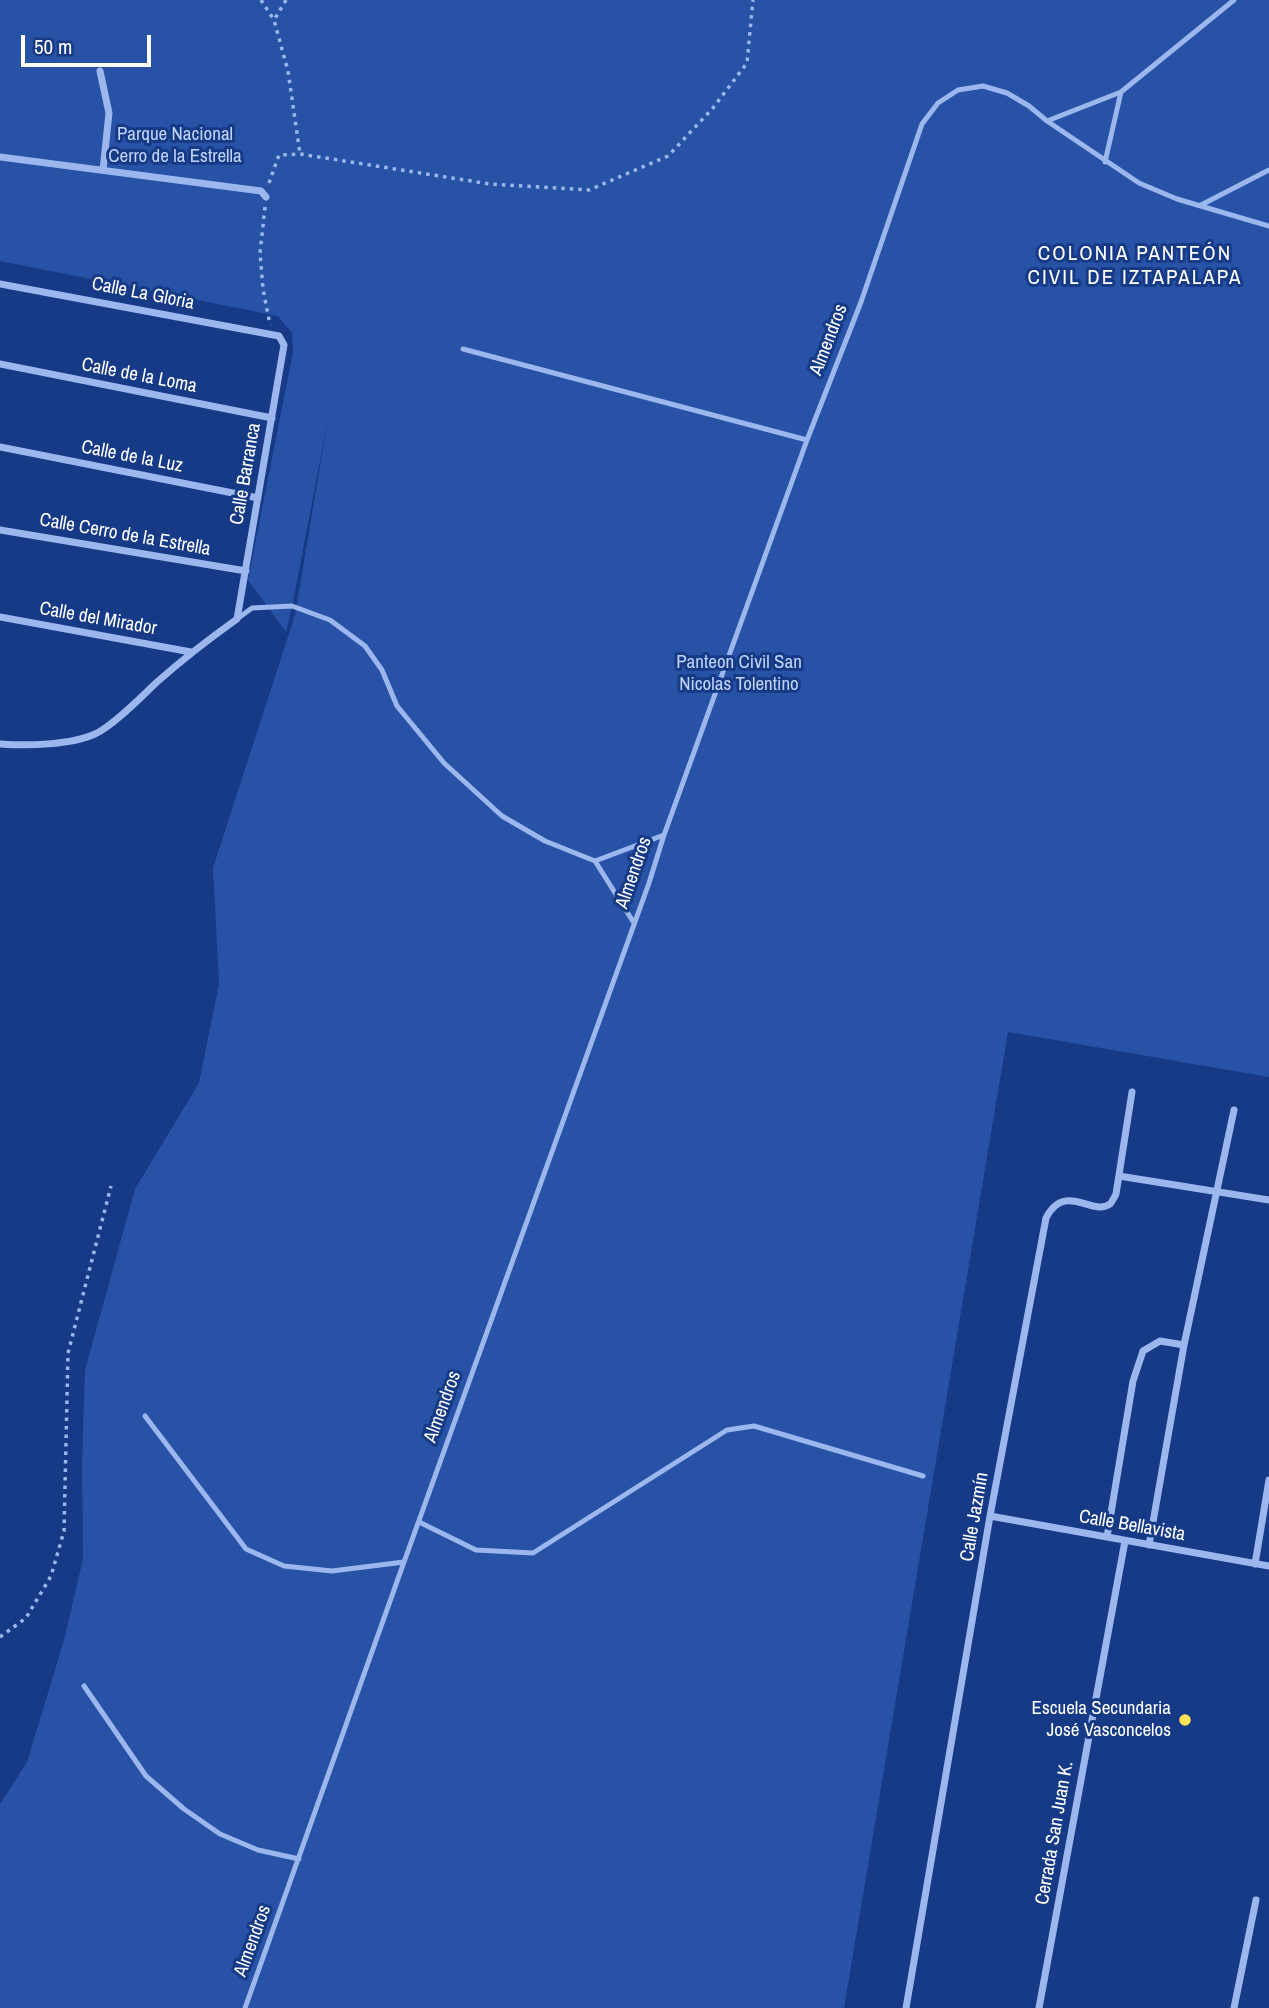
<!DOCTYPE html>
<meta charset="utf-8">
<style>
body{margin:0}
#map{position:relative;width:1269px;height:2008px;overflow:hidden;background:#163a86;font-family:"Archivo Narrow",sans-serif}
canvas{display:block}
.scale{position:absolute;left:21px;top:35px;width:130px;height:32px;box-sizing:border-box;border:4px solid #fff;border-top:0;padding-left:9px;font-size:21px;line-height:24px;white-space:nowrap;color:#fff;-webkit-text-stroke:5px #163a86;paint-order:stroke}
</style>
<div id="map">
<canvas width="1269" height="2008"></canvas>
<div class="scale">50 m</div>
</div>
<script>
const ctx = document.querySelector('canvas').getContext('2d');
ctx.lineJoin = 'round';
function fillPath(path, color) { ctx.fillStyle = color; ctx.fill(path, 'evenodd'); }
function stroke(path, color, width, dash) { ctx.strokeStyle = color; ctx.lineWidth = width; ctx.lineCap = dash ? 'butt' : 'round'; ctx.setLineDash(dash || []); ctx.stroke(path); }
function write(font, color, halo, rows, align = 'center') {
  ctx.font = font + ' "Archivo Narrow",sans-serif'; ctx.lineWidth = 6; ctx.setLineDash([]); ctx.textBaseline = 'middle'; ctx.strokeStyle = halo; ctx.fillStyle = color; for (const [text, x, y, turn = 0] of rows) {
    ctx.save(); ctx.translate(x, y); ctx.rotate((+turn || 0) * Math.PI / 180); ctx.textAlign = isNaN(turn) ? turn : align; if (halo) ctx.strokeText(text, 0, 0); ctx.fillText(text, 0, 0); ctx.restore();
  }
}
fillPath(new Path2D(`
 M0,0H1269V1077L1008,1032L844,2008H0V1804L27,1762L64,1640L83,1559L82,1463L85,1370L135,1189L199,1083L219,984L213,868L295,615L328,419L293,602L286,632L248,580L293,352L292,333L278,316L0,261Z`), '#2852a5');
stroke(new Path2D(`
 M261,0L274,20
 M286,0L274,20L288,71L300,154
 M269,183L279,155L300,154L490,184L589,190L668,156L713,108L747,63L753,0
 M265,207L260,253L263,289L270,325
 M0,1637L26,1618L51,1576L64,1531L68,1353L111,1186`), '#9bb7ee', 3.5, [3.5, 5]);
stroke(new Path2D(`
 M1047,121L1121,92L1234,0
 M1105,162L1121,92
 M1201,205L1269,170
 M463,349L807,440
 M237,619L252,608L292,606L330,620L365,646L382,670L397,706L444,763L502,816L545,841L595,861L664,835
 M595,861L634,923
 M145,1416L246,1549L284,1566L332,1571L404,1562
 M419,1522L476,1550L533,1553L727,1430L754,1426L923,1476
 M84,1686L146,1776L184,1809L220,1834L258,1850L299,1859
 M245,2008L404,1562L649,883L664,835L807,440L861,302L922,124L938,103L958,90L983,86L1007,93L1029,106L1047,121L1139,183L1177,199L1269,226`), '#9bb7ee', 5);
stroke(new Path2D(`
 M100,71L109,113L103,170
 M0,157L261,191L266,197
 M0,284L279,336L284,345L237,619C209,639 183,659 157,682C142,696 113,726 95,734C71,745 27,746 0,744
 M0,364L272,418
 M0,447L258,498
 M0,530L246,571
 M0,617L191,652
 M1119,1176L1269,1200
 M990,1516L1269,1566
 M1107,1537L1133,1381L1143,1351L1160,1341L1184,1345
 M1149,1545L1184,1345L1234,1110
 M1255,1564L1269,1480
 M906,2008L990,1516L1046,1218C1065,1181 1092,1217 1110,1204C1111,1203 1115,1196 1116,1194L1132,1092
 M1039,2008L1125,1541
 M1234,2008L1256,1900`), '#9bb7ee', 7);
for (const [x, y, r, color] of [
 [1185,1720,7,"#ffe158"]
]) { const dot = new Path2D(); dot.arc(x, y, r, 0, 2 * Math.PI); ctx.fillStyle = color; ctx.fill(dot); stroke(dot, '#163a86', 2.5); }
write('19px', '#c1d4fa', '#163a86', [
 ["Parque Nacional",175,135],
 ["Cerro de la Estrella",175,157],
 ["Panteon Civil San",739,663],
 ["Nicolas Tolentino",739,685]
]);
write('19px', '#fff', '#163a86', [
 ["Calle La Gloria",143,294,11],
 ["Almendros",829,340,-69],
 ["Calle de la Loma",139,376,11],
 ["Calle de la Luz",132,457,11],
 ["Calle Barranca",246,474,-80],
 ["Calle Cerro de la Estrella",125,535,10],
 ["Calle del Mirador",98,619,10],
 ["Almendros",634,873,-71],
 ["Almendros",443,1407,-70],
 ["Calle Jazmín",975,1517,-80],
 ["Calle Bellavista",1132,1526,10],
 ["Cerrada San Juan K.",1055,1833,-80],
 ["Almendros",253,1941,-70]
]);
write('19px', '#fff', '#163a86', [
 ["Escuela Secundaria",1171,1709],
 ["José Vasconcelos",1171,1731]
], 'right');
ctx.letterSpacing = '2px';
write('21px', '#fff', '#163a86', [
 ["COLONIA PANTEÓN",1135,254],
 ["CIVIL DE IZTAPALAPA",1135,278]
]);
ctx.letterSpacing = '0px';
</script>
